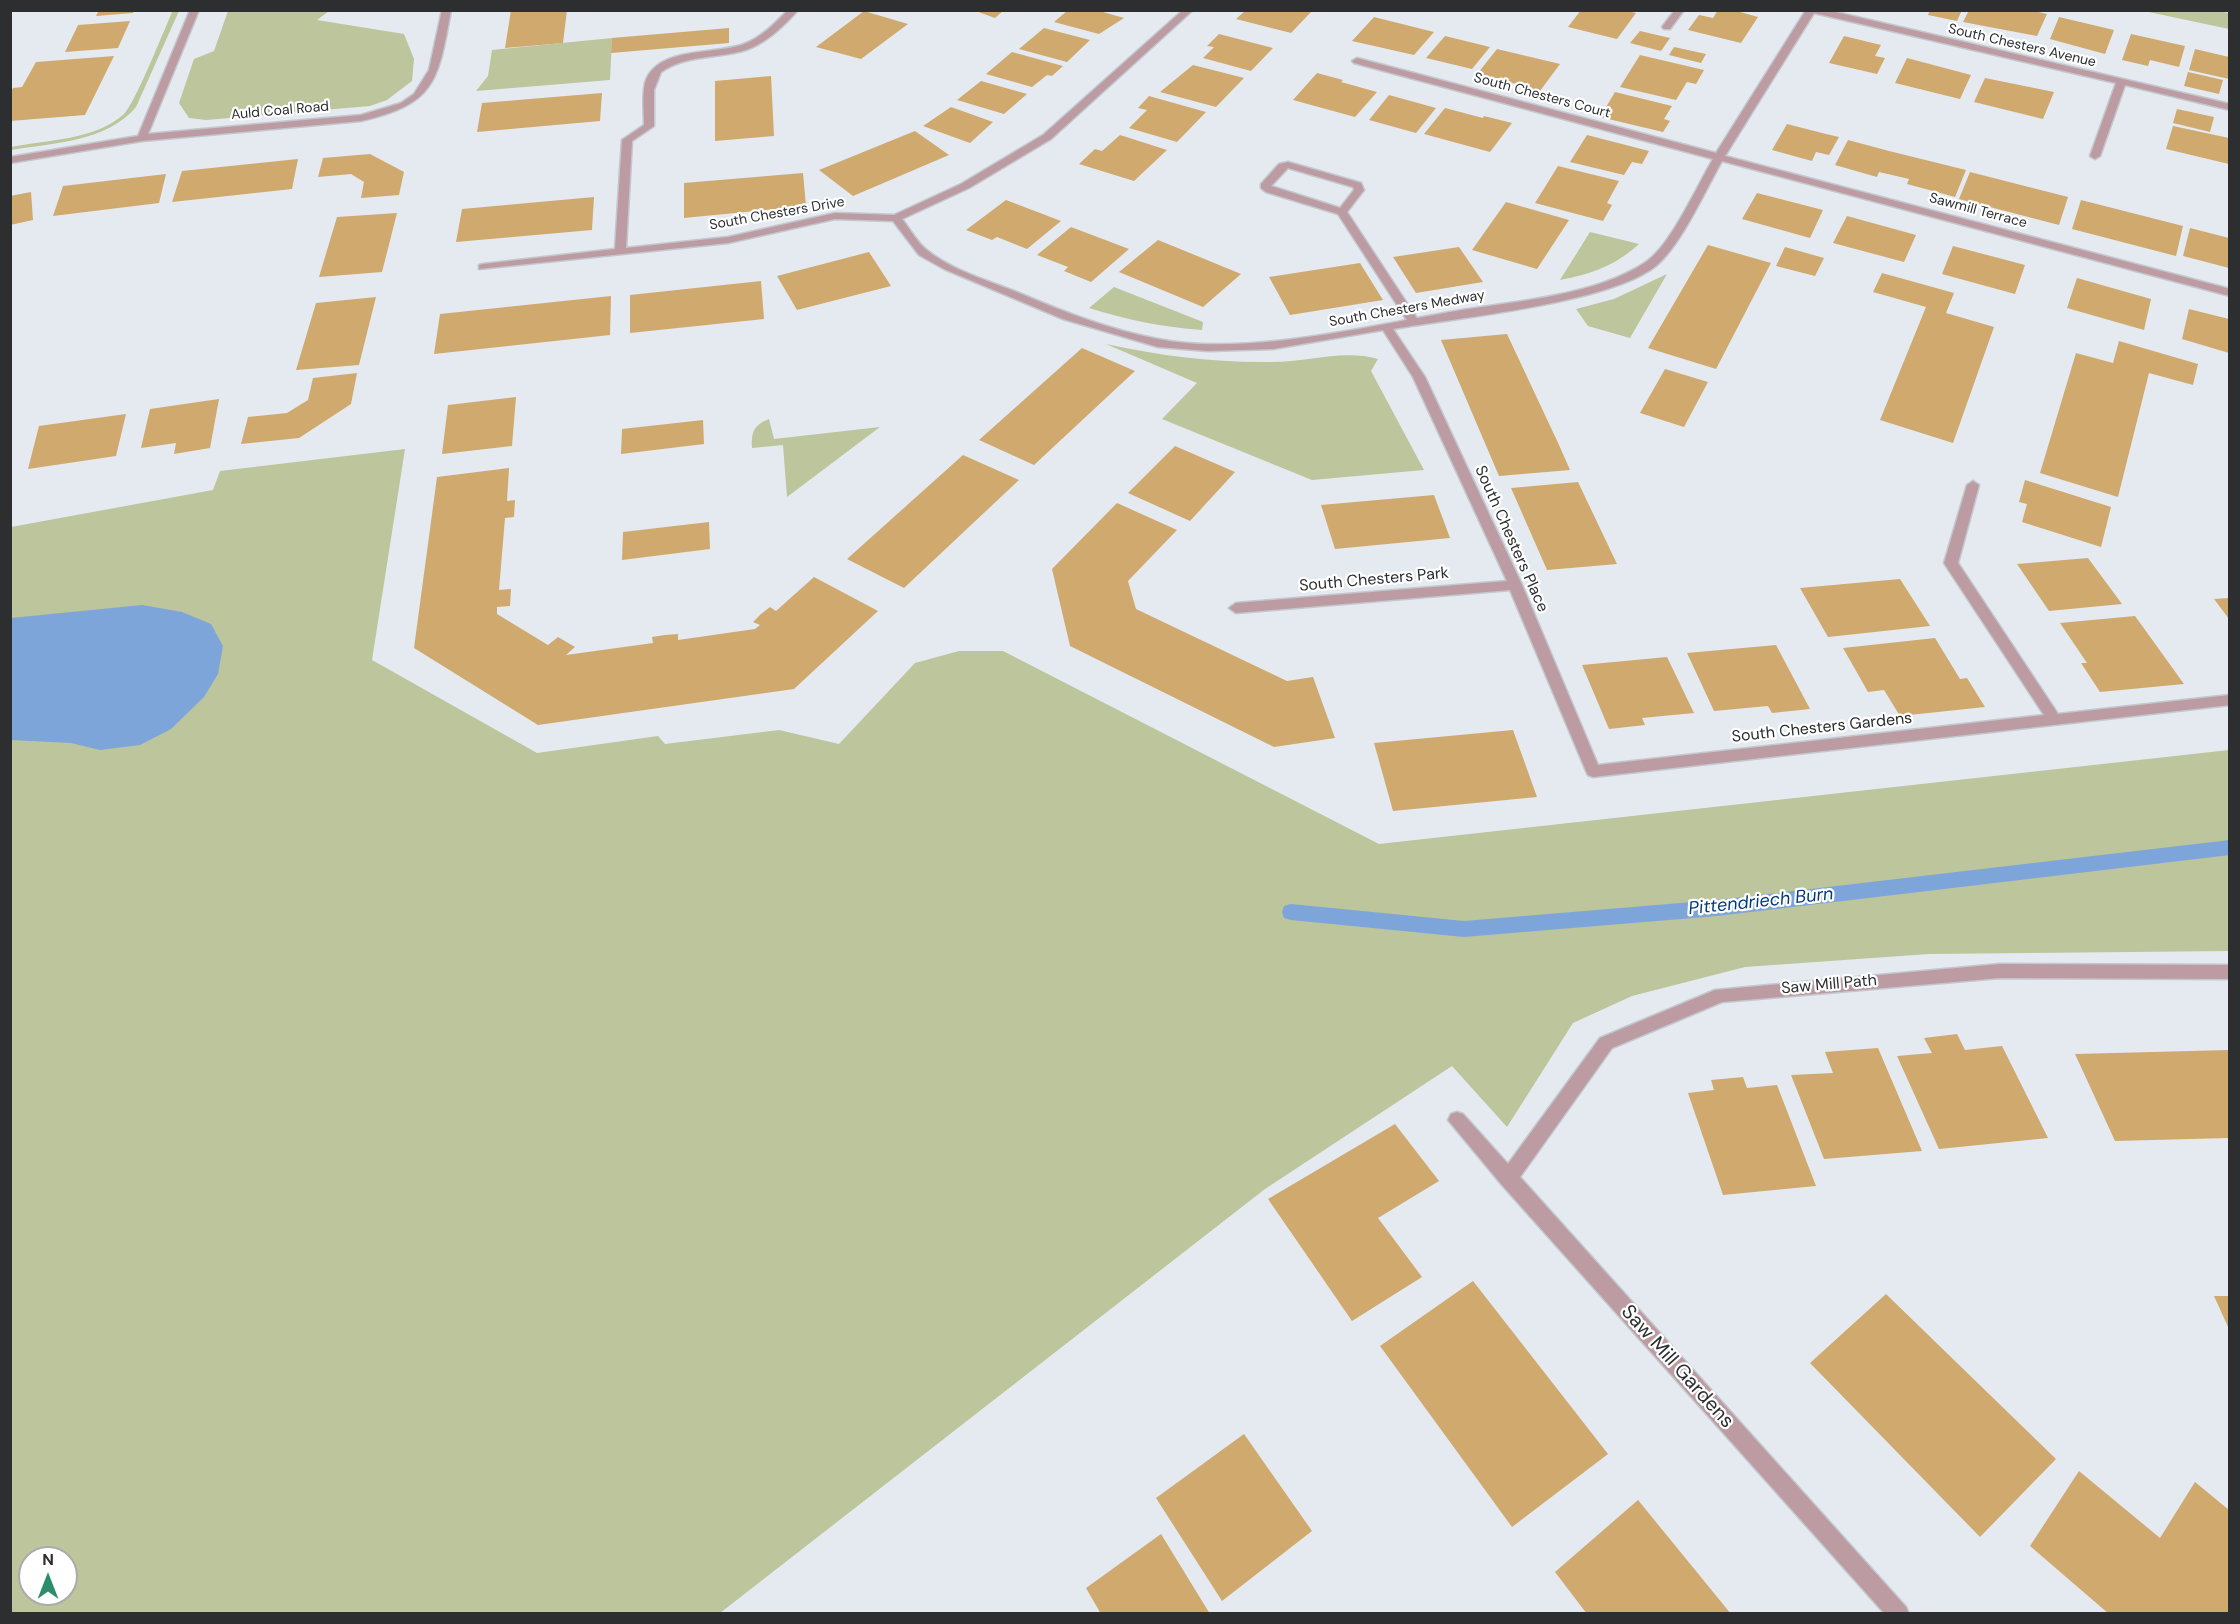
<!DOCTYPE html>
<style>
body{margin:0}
#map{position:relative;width:2240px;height:1624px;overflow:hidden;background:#e4eaf0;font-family:"DM Sans",sans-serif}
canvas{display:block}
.frame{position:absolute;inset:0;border:12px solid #2c2e30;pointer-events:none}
.north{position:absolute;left:18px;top:1546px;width:60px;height:60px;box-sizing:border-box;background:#fff;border:2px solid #ababac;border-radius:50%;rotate:0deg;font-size:16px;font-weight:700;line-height:24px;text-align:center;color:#2c2e30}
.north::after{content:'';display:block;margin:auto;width:21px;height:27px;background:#2b8e68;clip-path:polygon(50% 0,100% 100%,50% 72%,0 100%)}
</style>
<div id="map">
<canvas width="2240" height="1624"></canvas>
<div class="frame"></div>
<div class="north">N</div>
</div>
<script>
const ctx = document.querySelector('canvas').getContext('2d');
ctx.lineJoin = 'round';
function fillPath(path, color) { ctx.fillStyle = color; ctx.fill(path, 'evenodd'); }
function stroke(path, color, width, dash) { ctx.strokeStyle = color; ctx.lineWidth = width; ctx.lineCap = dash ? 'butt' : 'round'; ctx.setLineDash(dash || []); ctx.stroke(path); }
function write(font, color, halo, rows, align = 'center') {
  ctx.font = font + ' "DM Sans",sans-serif'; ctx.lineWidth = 4.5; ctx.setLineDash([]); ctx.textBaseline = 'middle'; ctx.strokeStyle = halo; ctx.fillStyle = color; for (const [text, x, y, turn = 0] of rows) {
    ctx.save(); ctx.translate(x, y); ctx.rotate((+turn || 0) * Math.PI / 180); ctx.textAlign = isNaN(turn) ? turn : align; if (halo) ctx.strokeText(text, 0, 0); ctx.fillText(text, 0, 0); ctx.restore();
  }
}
fillPath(new Path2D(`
 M173,10L179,11L136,107C107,142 52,143 11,150V147C46,140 96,140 124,114C135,104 164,30 173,10Z
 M228,11H329L317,20L404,34L414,59L412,81L387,100L370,106L206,120L189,118L179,103L194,59L214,51Z
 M2216,11L2229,13V29L2144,11Z
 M612,38L610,80L476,91L488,76L492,50Z
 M1590,232L1639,244C1615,266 1591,274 1560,280Z
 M1667,274L1630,338L1588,326L1576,309L1614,299Z
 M1114,287L1203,322L1202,330C1163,327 1127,320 1089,308Z
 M1106,344C1161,356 1216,363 1272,362C1307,362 1344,349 1378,359L1371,371L1424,470L1312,480L1162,419L1197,383Z
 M769,419L774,439L880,427L787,497L783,445L752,448C751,432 754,425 769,419Z
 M405,449L372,660L537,753L658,736L665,744L779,730L839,744L915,663L959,651H1003L1379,844L2229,750V951L1929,954L1745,967L1632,996L1573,1023L1507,1127L1452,1066L1265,1189L720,1613L11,1614V527L213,490L220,471ZM30,1558H66V1594H30Z`), '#bcc59b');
fillPath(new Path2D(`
 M142,605L182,612L211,624L223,646L218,674L204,697L171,729L140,745L100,750L71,743L11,740V618Z`), '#7ea5da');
fillPath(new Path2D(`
 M2230,840V855L1717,916L1464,937L1291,920L1284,918L1282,912L1284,906L1291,904L1464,921L1717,900Z`), '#7ea5da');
fillPath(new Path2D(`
 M99,10H134L133,13L96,16Z
 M511,10H567L563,43L505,48Z
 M973,10H1004L995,18Z
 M1068,10H1096L1124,18L1099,34L1054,22Z
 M1246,10H1304L1311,12L1291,33L1236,19Z
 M1581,10H1624L1636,13L1617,39L1568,27Z
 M1718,10H1733L1758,17L1741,43L1688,30L1699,15L1713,18Z
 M1930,10H1962L1957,21L1928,15Z
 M1969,10H2030L2047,14L2037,36L1963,22Z
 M864,11L908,24L861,59L816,47Z
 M1374,17L1434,32L1414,55L1352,41Z
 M2059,17L2114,30L2105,54L2050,39Z
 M130,21L118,48L65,52L78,25Z
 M729,28V43L611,53L612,38Z
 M1044,28L1090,40L1067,62L1019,49Z
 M1640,31L1670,38L1661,51L1630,43Z
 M1219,34L1273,48L1251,71L1203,58L1214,47L1207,46Z
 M2131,34L2185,46L2179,67L2150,60L2148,66L2122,60Z
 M1445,36L1490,47L1472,69L1426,58Z
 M1844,36L1881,45L1875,56L1885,58L1877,74L1829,63Z
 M1674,47L1706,54L1701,63L1669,55Z
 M1497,49L1560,64L1540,91L1478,73Z
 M2195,49L2229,57V79L2189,70Z
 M1012,52L1063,66L1052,76L1047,75L1032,87L986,74Z
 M1640,55L1704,70L1696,84L1687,82L1676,100L1620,87Z
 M114,56L85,115L10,121V93L13,88L22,87L36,62Z
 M1907,58L1971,75L1960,99L1895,83Z
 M1193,65L1244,78L1216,107L1160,92Z
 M2188,72L2223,80L2219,94L2184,86Z
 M1317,73L1343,80L1341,82L1377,92L1355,117L1293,100Z
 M771,76L774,136L715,141V81Z
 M1985,78L2054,92L2043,119L1974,102Z
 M981,81L1027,94L1004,114L957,100Z
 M1615,92L1672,106L1664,119L1670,121L1663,132L1600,117Z
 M602,93L600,121L477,132L482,103Z
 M1389,95L1436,108L1416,133L1369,120Z
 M1149,96L1206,112L1177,142L1129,128L1147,110L1138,108Z
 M951,107L993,122L970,143L923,126Z
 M1445,108L1483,118L1484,116L1512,123L1490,152L1424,134Z
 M2177,109L2214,117L2210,132L2173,123Z
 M1787,124L1826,134L1839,137L1829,155L1816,152L1812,161L1772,150Z
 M2173,126L2229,138V164L2166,149Z
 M915,131L949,155L853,196L819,170Z
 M1120,135L1167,150L1134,181L1079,164L1095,149L1102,151Z
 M1587,135L1649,151L1642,164L1632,162L1624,175L1570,162Z
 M1848,140L1889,151L1966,170L1955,197L1907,184L1909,179L1879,172L1877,177L1835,165Z
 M370,154L404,172L399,195L361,198L364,182L351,174L318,177L323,158Z
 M298,159L292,189L172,202L182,171Z
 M1558,166L1619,181L1607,203L1612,205L1603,221L1535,203Z
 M1970,172L2068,197L2059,225L1959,199Z
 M803,173L806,206L684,218V183Z
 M166,174L159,203L53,216L63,186Z
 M31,192L33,220L10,225V196Z
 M1757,193L1823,210L1810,238L1742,219Z
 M594,197L592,230L456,242L462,209Z
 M1006,200L1061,221L1027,249L997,237L992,240L966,230Z
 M2081,200L2183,226L2176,256L2072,229Z
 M1506,202L1569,220L1537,269L1472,250Z
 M397,213L382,272L319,277L337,217Z
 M1847,216L1916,235L1904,262L1833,243Z
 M1071,227L1129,249L1091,282L1064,271L1068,267L1037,255Z
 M2190,228L2229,238V268L2183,256Z
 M1158,240L1185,251L1241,274L1203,307L1119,272Z
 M1708,245L1771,263L1716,369L1648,348Z
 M1953,246L2025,265L2015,294L1942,274Z
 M1459,247L1483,282L1416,293L1393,257Z
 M1785,247L1824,258L1815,276L1776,266Z
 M869,252L891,286L797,310L777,276Z
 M1360,263L1383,300L1290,315L1269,277Z
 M1882,273L1954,293L1946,313L1994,327L1953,443L1880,420L1926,307L1873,292Z
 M2077,278L2151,299L2144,330L2067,308Z
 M761,281L764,319L630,333V295Z
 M611,296L610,335L434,354L440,314Z
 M376,297L359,365L296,370L316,303Z
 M2189,309L2229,319V353L2182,339Z
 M1507,334L1559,445L1570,470L1499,476L1441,340Z
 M2119,341L2198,364L2193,385L2149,373L2118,497L2040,473L2076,353L2113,363Z
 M1082,348L1135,371L1034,465L979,440Z
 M1665,369L1708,382L1684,427L1640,413Z
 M357,373L351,404L299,438L241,444L248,417L287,413L308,400L313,378Z
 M516,397L512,446L442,454L448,405Z
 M219,399L210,448L174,454L176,443L141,448L150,409Z
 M126,414L116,456L28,469L39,426Z
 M703,420L704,444L621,454L622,429Z
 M1175,446L1235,472L1190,521L1128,493Z
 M963,455L1019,480L904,588L847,559Z
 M509,468L507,501L515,500L514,517L505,518L499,590L511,589L510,606L497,607V614L548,645L558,637L575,647L566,655L653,643L652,637L665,635L678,634V640L755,629L760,625L753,622L761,614L770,607L776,611L814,577L878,611L794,689L538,725L414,648L437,477Z
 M2025,480L2111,507L2101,547L2022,522L2027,504L2019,502Z
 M1578,482L1617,564L1547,570L1511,488Z
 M1434,495L1450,538L1335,549L1321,505Z
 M1117,503L1177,530L1128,581L1136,609L1287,681L1313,677L1335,738L1274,747L1070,646L1052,569Z
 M709,522L710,549L622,560L623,532Z
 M2088,558L2122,604L2049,611L2017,564Z
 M1900,579L1930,626L1828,637L1800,588Z
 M2229,598V619L2214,599Z
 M2135,616L2184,684L2100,692L2081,663H2087L2060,623Z
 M1935,638L1960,679L1967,678L1985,707L1900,716L1884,690L1868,692L1843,648Z
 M1776,645L1810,709L1772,713L1768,706L1714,711L1687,653Z
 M1667,657L1694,713L1642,718L1645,725L1609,729L1582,665Z
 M1513,730L1537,797L1393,811L1374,743Z
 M1957,1034L1965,1050L2002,1046L2048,1138L1939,1149L1897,1056L1932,1053L1924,1038Z
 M1878,1048L1922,1151L1824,1159L1791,1075L1833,1073L1825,1052Z
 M2229,1050V1138L2115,1141L2075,1054Z
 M1743,1077L1747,1088L1777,1085L1816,1186L1723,1195L1688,1093L1714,1090L1711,1080Z
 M1395,1124L1439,1181L1378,1218L1422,1277L1352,1321L1268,1199Z
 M1473,1281L1608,1454L1512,1527L1380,1346Z
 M1886,1294L2056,1459L1980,1537L1810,1363Z
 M2214,1296H2229V1329Z
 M1244,1434L1312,1531L1222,1601L1156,1498Z
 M2079,1471L2160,1538L2195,1482L2229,1510V1614H2109L2030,1546Z
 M1638,1500L1731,1614H1587L1555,1572Z
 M1161,1534L1210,1614H1101L1086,1588Z`), '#cfa96e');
const lane = new Path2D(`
 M1288,162L1361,183L1364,190L1347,212L1420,323L1418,325H1410L1338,214L1266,192L1261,188V184L1279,164ZM1288,168L1353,187L1354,190L1340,208L1271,186Z`);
const street = new Path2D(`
 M190,10H199L148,134L361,115L401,103L414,94L429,70L442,10H451C438,81 436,104 361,121L142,141L10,163V157L138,136Z
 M788,10H798C784,26 766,43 746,50C717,59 687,54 661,72L654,90V126L632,141L626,248L728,237L835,213L894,215L961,184L1043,135L1183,10H1193L1051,139L969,188L902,219C910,229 918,244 928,251C953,271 990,281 1019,293C1064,312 1110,330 1158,339C1247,357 1372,325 1462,310C1519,301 1597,295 1646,262C1671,245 1697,186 1713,159L1354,63L1352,61L1357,58L1716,153L1806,10H1827L2230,104V110L2125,85L2100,156L2095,159L2090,156L2116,83L1814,13L1725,156L2230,289V296L1722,161C1705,191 1682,243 1657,265C1612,303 1455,318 1393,329L1425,377L1522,585L1598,765L2044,715L1944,563L1967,485L1973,481L1979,485L1958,563L2058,714L2230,695V705L1593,777L1588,775L1586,771L1510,590L1236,613L1229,608L1236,603L1507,581L1413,377L1383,330L1273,349L1208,351L1158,347L1063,319L944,269L919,255L893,221L835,219L728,243L479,269V265L483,264L615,249L622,140L644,125C644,111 642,96 645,83C656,46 716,55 744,44C761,38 775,23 788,10Z
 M1675,10H1684L1670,29H1664L1662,27Z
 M2000,964L2230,965V979L2000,978L1722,1002L1612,1048L1520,1177L1906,1607L1909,1614H1885L1502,1185L1448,1120L1451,1114L1457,1112L1463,1114L1508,1164L1600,1038L1715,990Z`);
stroke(lane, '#c3c8cd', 3);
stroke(street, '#c3c8cd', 3);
fillPath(lane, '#bc9ba2');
fillPath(street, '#bc9ba2');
write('14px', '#2c2e30', '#fff', [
 ["South Chesters Avenue",2022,46,13],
 ["South Chesters Court",1542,96,15],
 ["Auld Coal Road",280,111,-5],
 ["Sawmill Terrace",1978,211,15],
 ["South Chesters Drive",777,214,-10],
 ["South Chesters Medway",1407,309,-10]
]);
write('16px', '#2c2e30', '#fff', [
 ["South Chesters Place",1511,539,66],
 ["South Chesters Park",1374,580,-5],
 ["South Chesters Gardens",1822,728,-6],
 ["Saw Mill Path",1829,985,-5]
]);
write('italic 18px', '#043b7a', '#fff', [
 ["Pittendriech Burn",1761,902,-6]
]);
write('20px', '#2c2e30', '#fff', [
 ["Saw Mill Gardens",1677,1367,48]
]);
</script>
